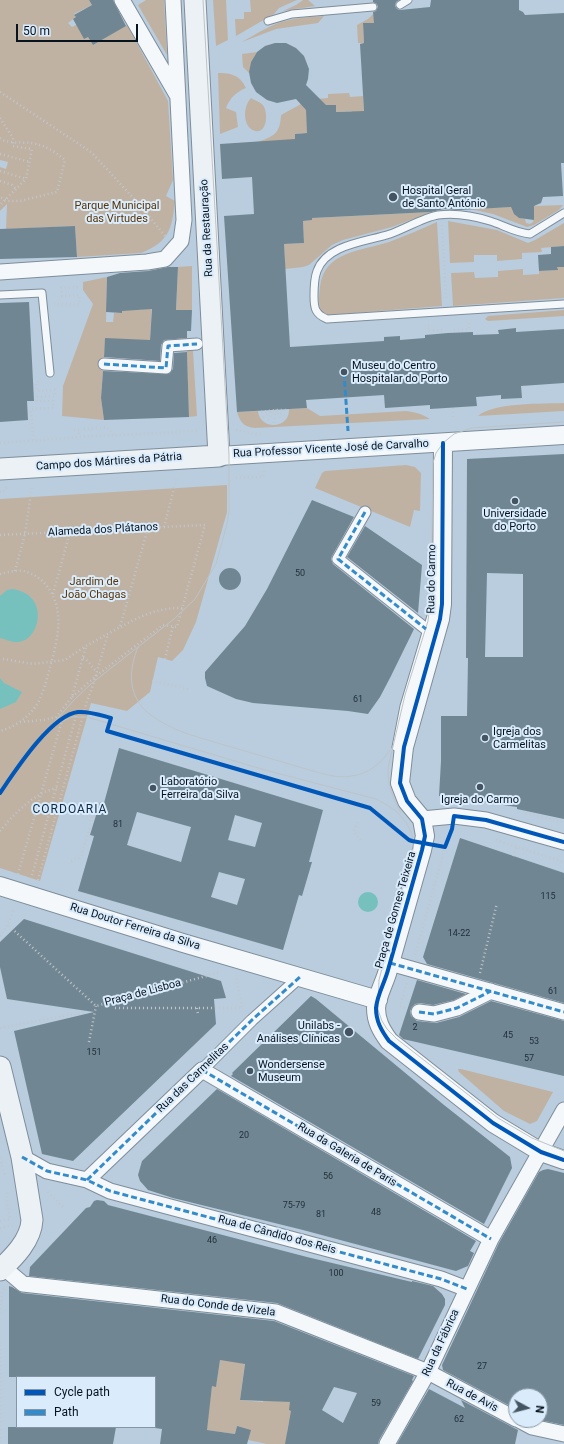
<!DOCTYPE html>
<meta charset="utf-8">
<style>
body{margin:0}
#map{position:relative;width:564px;height:1444px;overflow:hidden;background:#b9cdde;font-family:Roboto,sans-serif}
canvas{display:block}
.legend{position:absolute;left:16px;top:1376px;width:140px;height:52px;box-sizing:border-box;background:#daecfc;border:1px solid #8695a3;margin:0;padding:5px 7px;list-style:none;font-size:12px;color:#07131e}
.legend li{display:flex;align-items:center;gap:8px;height:20px}
.legend b{width:20px;border:1px solid #8695a3}
.north{position:absolute;left:508px;top:1388px;width:40px;height:40px;box-sizing:border-box;background:#daecfc;border:1px solid #8695a3;border-radius:50%;rotate:97deg;font-size:11px;font-weight:700;line-height:16px;text-align:center;color:#07131e}
.north::after{content:'';display:block;margin:auto;width:14px;height:18px;background:#455461;clip-path:polygon(50% 0,100% 100%,50% 72%,0 100%)}
.scale{position:absolute;left:16px;top:24px;width:122px;height:18px;box-sizing:border-box;border:2px solid #07131e;border-top:0;padding-left:5px;font-size:12px;line-height:14px;white-space:nowrap;color:#07131e;-webkit-text-stroke:3px #daecfc;paint-order:stroke}
</style>
<div id="map">
<canvas width="564" height="1444"></canvas>
<ul class="legend">
<li><b style="height:5px;background:#0057b8"></b>Cycle path</li>
<li><b style="height:5px;background:#348bca"></b>Path</li>
</ul>
<div class="north">N</div>
<div class="scale">50 m</div>
</div>
<script>
const ctx = document.querySelector('canvas').getContext('2d');
ctx.lineJoin = 'round';
function fillPath(path, color) { ctx.fillStyle = color; ctx.fill(path, 'evenodd'); }
function stroke(path, color, width, dash) { ctx.strokeStyle = color; ctx.lineWidth = width; ctx.lineCap = dash ? 'butt' : 'round'; ctx.setLineDash(dash || []); ctx.stroke(path); }
function write(font, color, halo, rows, align = 'center') {
  ctx.font = font + ' Roboto,sans-serif'; ctx.lineWidth = 4; ctx.setLineDash([]); ctx.textBaseline = 'middle'; ctx.strokeStyle = halo; ctx.fillStyle = color; for (const [text, x, y, turn = 0] of rows) {
    ctx.save(); ctx.translate(x, y); ctx.rotate((+turn || 0) * Math.PI / 180); ctx.textAlign = isNaN(turn) ? turn : align; if (halo) ctx.strokeText(text, 0, 0); ctx.fillText(text, 0, 0); ctx.restore();
  }
}
fillPath(new Path2D(`
 M0,0H89L92,5L74,14L76,17L68,23L72,27L80,23L93,45L127,25L168,101L173,180L166,196L175,201C172,229 169,242 141,253L77,257L75,226L6,229L7,204L0,211V167L6,169L8,162L0,160Z
 M146,0H164L167,55L138,5Z
 M213,0H226L228,40L216,46Z
 M250,0H297L279,8L274,14L236,36L235,19H244V12H251Z
 M303,0H308L315,6L283,11L296,5Z
 M373,14L378,24L372,23L363,24L364,43H358L357,25L368,19Z
 M324,16L318,23L276,29L242,42C254,35 267,27 281,22C295,18 309,17 324,16Z
 M257,52L251,62L249,73L243,67L242,54Z
 M218,73C231,73 240,75 246,88C236,92 230,98 226,108L236,112L238,127L220,134Z
 M349,93L350,97L363,96L367,159L354,153L352,111L336,112L335,105L322,106L307,133L295,134L296,144L257,142C274,136 280,134 281,115L301,104L305,109L316,99L328,98V94Z
 M251,98C255,101 262,102 264,107C268,114 267,134 255,131C242,127 243,106 251,98Z
 M563,205L559,210L534,225L527,227L493,214L470,209L511,207C514,214 517,218 525,219L526,223L530,224L533,222L534,218V206Z
 M431,212L392,227L343,240L332,245L309,265L303,267L285,269L284,244L304,243L303,221L312,220V218Z
 M448,221L497,230L528,243L535,240L564,223V246L541,248L542,252L522,253V259L497,261V255H474V262L450,263Z
 M437,222L442,306L329,315L321,311C318,303 319,296 320,287C324,251 361,251 389,242C405,236 421,229 437,222Z
 M192,266V310H176L178,267Z
 M557,267H564V298L453,306L451,273L474,272L475,278L498,277V271L523,269V275L539,274V271L557,270Z
 M107,277L106,322H113L114,313H122V300C133,308 139,315 152,304L150,340L105,341L101,398L104,420L62,416L63,386L93,304L83,290V282Z
 M564,310V316L488,321L485,319L488,316Z
 M187,351H193L197,416L189,417Z
 M564,403V411L478,416C494,402 542,404 564,403Z
 M307,408L320,416L406,411C415,412 422,414 430,419L255,428C244,427 240,422 237,412L258,411C260,431 290,429 289,409Z
 M406,465L415,467L421,473L420,511L414,510L410,527L315,488L322,473L325,471Z
 M227,485V512L196,622L183,650L172,661L158,657L150,692L127,711L91,703L40,881L0,868V499Z
 M458,1069H461L553,1092L537,1121L530,1124L504,1111L459,1072Z
 M220,1360L245,1362L240,1400L263,1402L268,1368L277,1401L290,1402V1410L305,1419L289,1422L287,1432L292,1435L289,1444H267L248,1440L237,1426L235,1434L206,1430L212,1386H216Z`), '#c0b2a3');
fillPath(new Path2D(`
 M12,589C51,594 40,641 18,642C13,643 5,639 0,638V596L7,590Z
 M0,678L4,683L22,692L16,702L0,709Z
 M358 902a10 10 0 1 1 20 0a10 10 0 1 1-20 0Z`), '#76c1be');
fillPath(new Path2D(`
 M89,0H113L126,26L93,45L88,37L84,39L73,19L76,17L74,15L92,5Z
 M373,0H399L396,2L395,6L397,9L400,10L430,7L431,0H519V10L523,12L525,15L564,13V163H561L563,196L543,197L541,203L534,206V220L519,218L514,214L511,207L460,210L444,209L431,212L312,218V220L303,221L304,243L284,244L290,347L384,341V337L400,336V340L425,338V335L448,333L473,332V335L499,334L498,330L516,328V332L564,329V383L521,386L522,398L501,399V395L476,397L477,406L430,409V405L385,408L384,395L306,400L307,408L237,412L224,216L254,214L252,177L222,179L220,144L295,139V134L307,133L306,110L296,99L277,103L267,100L256,92L251,83L249,72L251,62L257,52L265,46L275,43H286L296,48L304,56L309,69L308,79L306,85L326,105H336V112L364,111L360,44L364,43L363,23H374L373,12L376,11L378,7L377,4L373,2Z
 M75,226L77,257L0,259V229Z
 M564,246V267H557L558,270L539,271L538,255L551,254V247Z
 M168,267H178L176,310H192L191,331H187V338L164,340L161,345L160,361L104,357L105,338L150,340L152,309L122,311V313L106,312L107,277L120,273L148,271Z
 M29,302L34,401H27L28,420L0,422V303Z
 M187,352L189,417L104,420L101,398L103,371L169,374L173,369L174,353Z
 M564,454V819L517,809V807L439,796L441,761V716H467L468,658H466L467,459ZM487,573L523,574V657H485Z
 M312,500L354,517L332,556L331,559L333,564L414,629L391,676L380,697L368,714L348,711L253,703L236,699L207,686L205,678V672L245,626L267,589Z
 M365,526L422,565L418,613L347,557Z
 M219 579a11 11 0 1 1 22 0a11 11 0 1 1-22 0Z
 M119,748L323,810L309,862H312L302,896L299,895L283,950L78,891L94,836L90,835L100,802L104,803ZM137,812L191,827L181,862L127,845ZM235,815L262,823L255,847L228,840ZM219,872L245,879L237,905L211,897Z
 M460,838L564,873V1003L427,964L423,957Z
 M24,919L221,981L226,998L214,999L216,1024L73,1161L42,1154L14,1031L94,1012L7,999L0,967V942Z
 M417,980L466,994L454,1000L433,1005L420,1003L415,1004L412,1007L410,1011L411,1016L417,1021L436,1023L459,1017L491,1001L564,1021V1076L403,1039L399,1035Z
 M311,996L316,999L444,1105L510,1157L512,1168L484,1224L231,1076L233,1074L232,1073Z
 M217,1089L476,1241L470,1251L474,1253L468,1266L456,1271L452,1270L303,1230L173,1198L148,1190L140,1181L138,1175L142,1161Z
 M548,1169L564,1173V1425L540,1420V1396H516V1409L443,1370L442,1365L499,1243L539,1172L543,1170Z
 M97,1200L104,1201L108,1205L307,1257L412,1282V1281L433,1286L442,1294L445,1299V1305L418,1359L277,1303L29,1276L30,1267L86,1208L90,1207L94,1201Z
 M9,1286L12,1287L22,1293L274,1321L414,1376L412,1380L413,1381L379,1440L378,1444H285L291,1411L289,1410L290,1402L240,1400L245,1364L220,1360L216,1387L212,1386L207,1430L235,1434L237,1426L251,1430L247,1444H160L162,1429L155,1428V1377H9ZM334,1387L357,1393L343,1423L322,1410Z
 M429,1389L465,1408L461,1400L518,1430L515,1444H397Z
 M8,1427H116L113,1444H8Z`), '#708793');
const service = new Path2D(`
 M400,5L408,0
 M268,21L292,14L373,7
 M564,213L530,234C516,233 503,225 490,221C474,216 454,213 438,215C425,217 404,229 390,234C366,242 327,244 317,271C314,279 314,287 314,296C314,308 315,314 327,319L564,304
 M0,295L42,293L50,373
 M396,747L404,706L436,599`);
const pedestrian = new Path2D(`
 M104,364L166,368L168,346L197,344
 M365,512L338,559L426,629
 M202,1070L252,1020L300,977`);
const minor = new Path2D(`
 M122,0L177,95
 M0,272L147,262L165,259L181,241L184,220L173,0
 M422,819L454,816L486,820L564,842
 M390,963L564,1012
 M419,1012L434,1014L457,1008L491,991
 M22,1157L47,1171L87,1180L110,1191L441,1279L467,1289
 M87,1180L202,1070L491,1239
 M3,1267L23,1284L276,1312L428,1372L516,1419
 M519,1420L532,1427L564,1434
 M387,1444L428,1372L491,1239L564,1110`);
const tertiary = new Path2D(`
 M443,443L442,604L440,619L404,747L400,783L407,801L422,819L425,836L422,850C411,890 399,930 388,970C385,982 377,995 376,1008C376,1021 381,1030 389,1041L493,1123L541,1152L564,1160
 M219,456L564,435
 M0,886L183,943L378,1000`);
const secondary = new Path2D(`
 M0,469L219,456L195,0
 M0,1067L22,1157L32,1220C31,1240 14,1257 0,1270`);
stroke(service, '#7e8d9a', 9);
stroke(pedestrian, '#7e8d9a', 13);
stroke(minor, '#7e8d9a', 17);
stroke(tertiary, '#7e8d9a', 20);
stroke(secondary, '#7e8d9a', 23);
stroke(new Path2D(`
 M0,92L91,152L136,201L166,237
 M0,118L13,138V146L32,149L26,179L0,205
 M0,138C7,144 22,142 31,143C45,145 54,151 65,160L57,192L20,201H8L0,197
 M0,154L30,162
 M0,171L26,179
 M0,181L12,185L16,189
 M442,225L446,300
 M54,304H80L79,295L62,296L61,288L77,287V283
 M429,325H428V331L443,330
 M454,330L469,329V322L467,323
 M453,408V417
 M275,410L282,420
 M277,411L286,416
 M261,412L275,410H288
 M263,417L273,411
 M268,420L274,410
 M274,423L275,410
 M84,429L106,427L115,435
 M74,430H79V437
 M236,430L260,435
 M33,440L31,409L53,408V401H37V397L55,396V390L37,391L36,383L41,379
 M0,443L79,437L199,431
 M236,478L263,477L264,470
 M0,492H3L7,487
 M164,527L177,477
 M0,535L205,525L177,627L163,625L96,676L72,697
 M15,571L25,534L32,486
 M0,574C9,572 19,569 27,572C45,578 56,595 58,614C60,632 54,653 49,671C45,685 42,699 33,710C25,720 12,728 0,731
 M53,594L70,532
 M121,627C140,616 160,607 183,608
 M83,658C90,661 91,668 97,671
 M3,659L33,664L65,660L86,646L120,627L148,528
 M165,659L173,626
 M152,681L188,689
 M20,722L44,720L56,717L72,697L86,646
 M0,793C15,771 51,715 78,712C89,711 100,715 111,718L107,731
 M526,813L564,822
 M83,815L95,818
 M357,822L354,832L361,841
 M0,831C13,815 35,792 57,788
 M496,840L564,862
 M440,846L445,847L452,831
 M513,856L517,847
 M71,861L81,857L95,809L98,810
 M18,874L63,717
 M31,879L77,712
 M38,880L87,701L92,688L108,634
 M13,911L8,925L96,1006L221,972
 M0,936L8,925
 M415,955L445,847
 M480,973L497,903
 M115,1008H242L236,975
 M197,1008L198,1014
 M405,1008L400,1006L407,983
 M0,1028L87,1012
 M89,1042L96,1006
 M0,1158L5,1176
 M48,1192L65,1209
 M0,1221L10,1219L7,1202V1192
 M0,1228L10,1226L13,1227
 M0,1313L2,1292L5,1288
 M0,1341V1444`), '#c1c6cb', 2.5, [1, 3]);
stroke(service, '#f4f8fa', 7);
stroke(pedestrian, '#f4f8fa', 11);
stroke(minor, '#f4f8fa', 15);
stroke(tertiary, '#f4f8fa', 18);
stroke(secondary, '#ecf1f5', 21);
stroke(new Path2D(`
 M138,647C130,667 127,688 142,707C149,715 159,721 169,726C186,735 206,739 224,745C252,753 279,761 306,769C321,773 336,779 351,776C369,774 380,764 390,750
 M55,725L71,717H87L265,770L376,799C397,809 415,825 413,849L379,980L378,1010L382,1021L387,1029L397,1039L498,1118L532,1138L564,1151
 M0,791L34,745L74,700L92,683L174,619L195,599L216,564L227,524L229,511V455L203,0
 M401,813C393,798 387,785 388,768L405,695L428,621L431,596L433,463L436,453L443,443L454,434L471,428L564,422`), '#bdc3c7', 1);
stroke(new Path2D(`
 M104,364L166,368L168,346L197,344
 M344,372L348,431
 M365,512L338,559L426,629
 M390,963L564,1012
 M419,1012L434,1014L457,1008L491,991
 M202,1070L491,1239
 M22,1157L47,1171L87,1180L110,1191L441,1279L467,1289
 M87,1180L252,1020L300,977`), '#348bca', 3, [6, 3]);
stroke(new Path2D(`
 M443,443L442,604L440,619L404,747L400,783L407,801L422,819L425,836L422,850C411,890 399,930 388,970C385,982 377,995 376,1008C376,1021 381,1030 389,1041L493,1123L541,1152L564,1160
 M0,793C15,771 51,715 78,712C89,711 100,715 111,718L107,731L370,808L409,840L412,841L445,847L452,829L454,816L486,820L564,842`), '#0057b8', 4);
for (const [x, y, r, color] of [
 [393,197,5,"#455461"],
 [344,372,4,"#455461"],
 [515,501,4,"#455461"],
 [485,738,4,"#455461"],
 [480,787,4,"#455461"],
 [153,788,4,"#455461"],
 [349,1032,5,"#455461"],
 [250,1071,4,"#455461"]
]) { const dot = new Path2D(); dot.arc(x, y, r, 0, 2 * Math.PI); ctx.fillStyle = color; ctx.fill(dot); stroke(dot, '#daecfc', 1.5); }
write('9px', '#21303b', null, [
 ["50",300,574],
 ["61",358,700],
 ["81",118,825],
 ["115",548,897],
 ["14-22",459,934],
 ["61",553,992],
 ["2",415,1028],
 ["45",508,1036],
 ["53",534,1042],
 ["151",94,1053],
 ["57",529,1059],
 ["20",244,1136],
 ["56",328,1177],
 ["75-79",294,1206],
 ["48",376,1213],
 ["81",321,1215],
 ["46",212,1241],
 ["100",336,1274],
 ["27",482,1367],
 ["59",376,1404],
 ["62",459,1420]
]);
write('11px', '#07131e', '#daecfc', [
 ["Hospital Geral",402,191],
 ["de Santo António",402,204],
 ["Museu do Centro",352,366],
 ["Hospitalar do Porto",352,379],
 ["Universidade",515,514,"center"],
 ["do Porto",515,527,"center"],
 ["Igreja dos",493,732],
 ["Carmelitas",493,745],
 ["Laboratório",161,782],
 ["Ferreira da Silva",161,795],
 ["Igreja do Carmo",480,800,"center"],
 ["Unilabs -",340,1026,"right"],
 ["Análises Clínicas",340,1039,"right"],
 ["Wondersense",258,1065],
 ["Museum",258,1078]
], 'left');
write('11px', '#583408', '#daecfc', [
 ["Parque Municipal",117,206],
 ["das Virtudes",117,219],
 ["Jardim de",94,582],
 ["João Chagas",94,595]
]);
write('11px', '#07131e', '#daecfc', [
 ["Rua da Restauração",207,228,-93],
 ["Rua Professor Vicente José de Carvalho",331,449,-3],
 ["Campo dos Mártires da Pátria",109,462,-4],
 ["Alameda dos Plátanos",103,530,-3],
 ["Rua do Carmo",432,579,-89],
 ["Praça de Gomes Teixeira",396,910,-74],
 ["Rua Doutor Ferreira da Silva",135,927,17],
 ["Praça de Lisboa",143,993,-15],
 ["Rua das Carmelitas",193,1078,-44],
 ["Rua da Galeria de Paris",347,1155,31],
 ["Rua de Cândido dos Reis",277,1235,15],
 ["Rua do Conde de Vizela",218,1306,7],
 ["Rua da Fábrica",441,1343,-65],
 ["Rua de Avis",472,1396,28]
]);
ctx.letterSpacing = '1px';
write('12px', '#0c2b44', '#daecfc', [
 ["CORDOARIA",70,810]
]);
ctx.letterSpacing = '0px';
</script>
